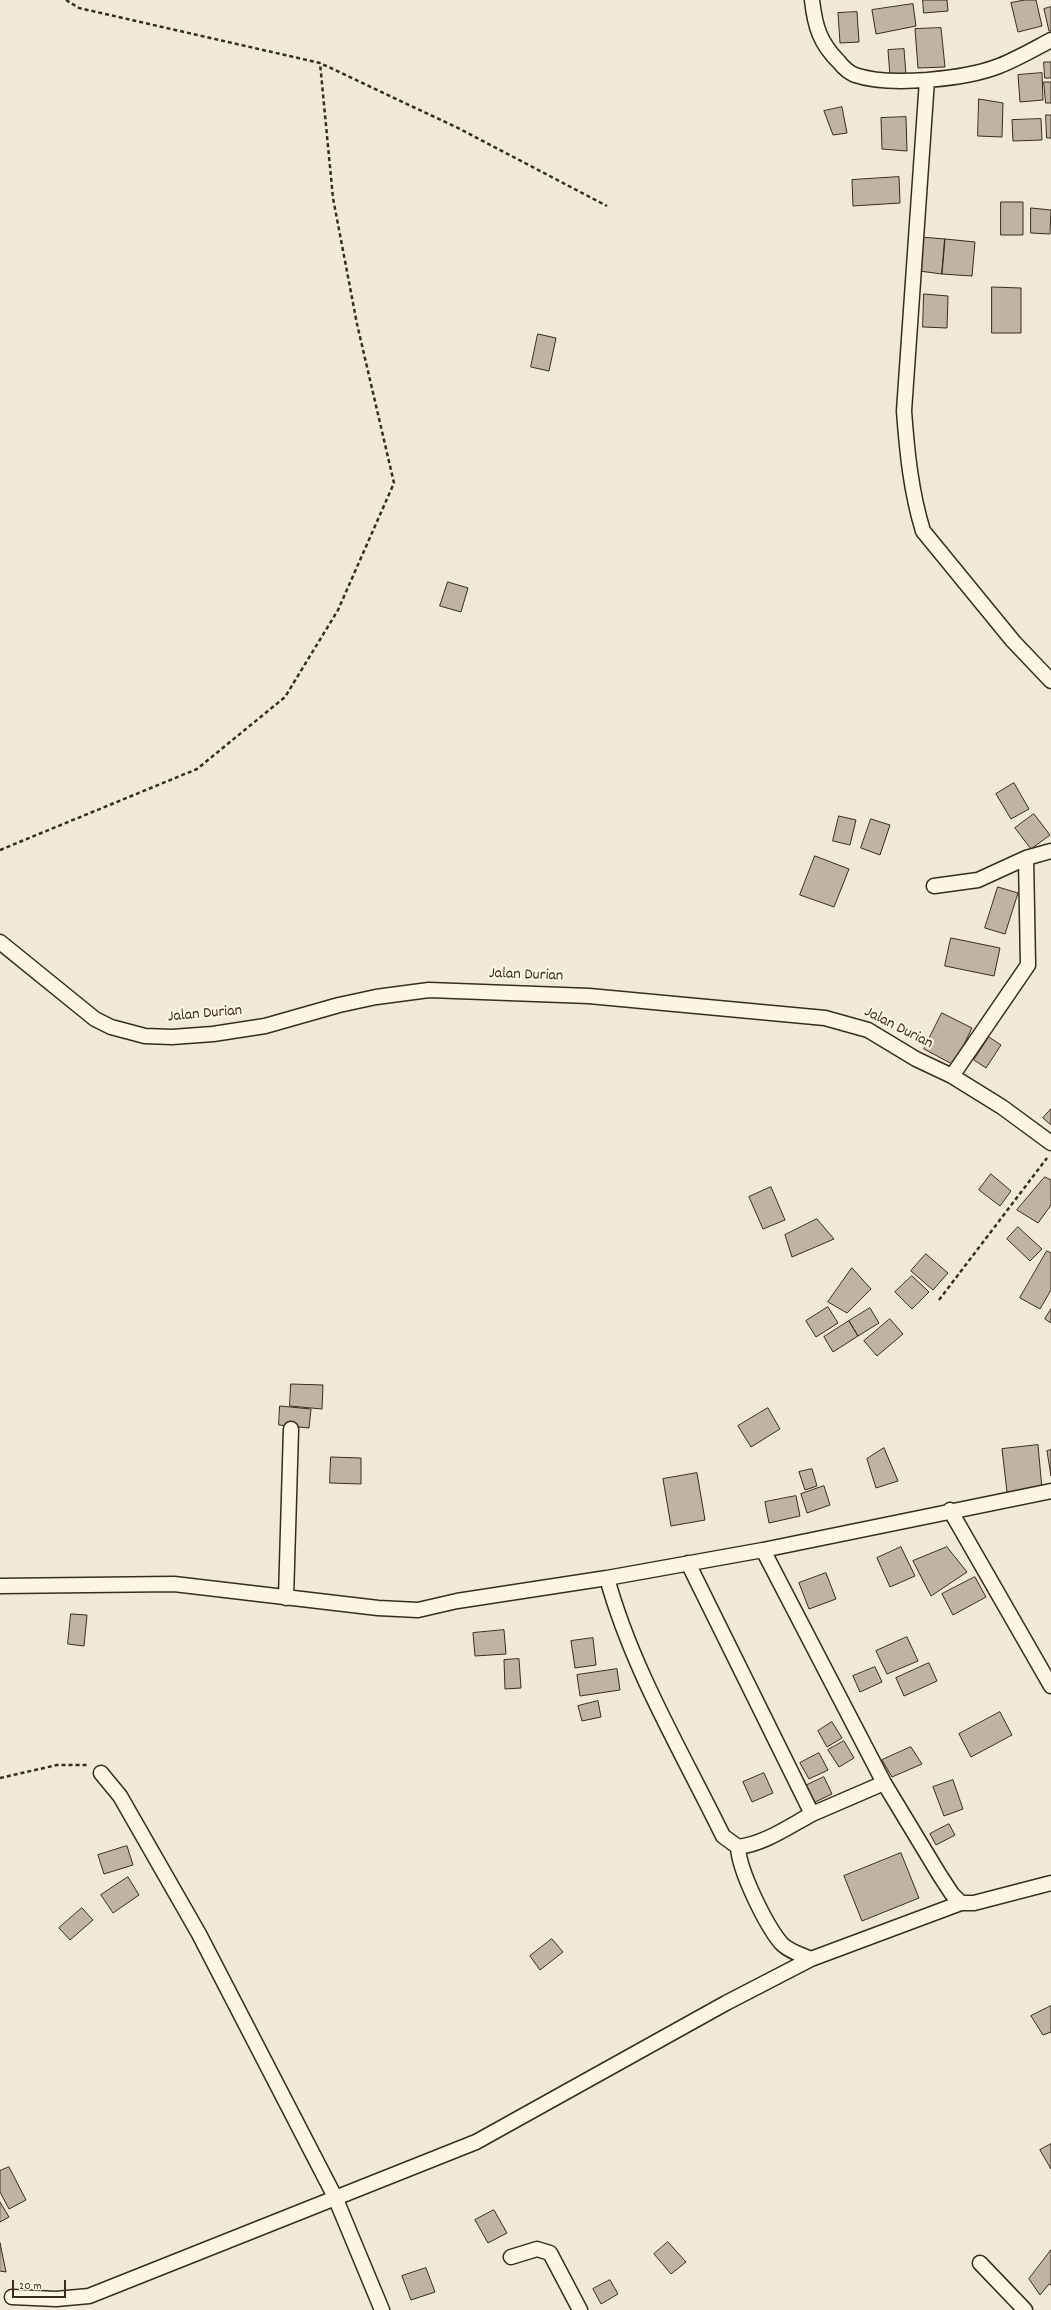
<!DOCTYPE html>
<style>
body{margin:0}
#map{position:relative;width:1051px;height:2310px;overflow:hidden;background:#f0e9d9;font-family:Dekko,sans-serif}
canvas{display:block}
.scale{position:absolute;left:12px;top:2280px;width:54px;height:18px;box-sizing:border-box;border:2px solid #3b2a1e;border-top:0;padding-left:5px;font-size:12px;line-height:14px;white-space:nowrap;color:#3b2a1e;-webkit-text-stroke:3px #fcf5e5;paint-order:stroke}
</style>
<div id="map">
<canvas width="1051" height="2310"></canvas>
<div class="scale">20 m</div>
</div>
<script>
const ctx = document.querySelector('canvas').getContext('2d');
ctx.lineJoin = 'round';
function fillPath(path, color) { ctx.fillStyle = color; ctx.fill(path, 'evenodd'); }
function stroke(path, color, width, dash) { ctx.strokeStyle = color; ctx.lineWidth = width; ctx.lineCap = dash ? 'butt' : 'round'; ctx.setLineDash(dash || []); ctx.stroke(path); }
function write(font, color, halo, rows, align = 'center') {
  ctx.font = font + ' Dekko,sans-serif'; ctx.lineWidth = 4; ctx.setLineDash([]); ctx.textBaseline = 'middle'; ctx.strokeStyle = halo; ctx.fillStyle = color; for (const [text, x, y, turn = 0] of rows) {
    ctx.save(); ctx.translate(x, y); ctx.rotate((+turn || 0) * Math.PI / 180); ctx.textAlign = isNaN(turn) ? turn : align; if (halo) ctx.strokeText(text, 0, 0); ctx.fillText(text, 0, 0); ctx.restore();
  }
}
const building = new Path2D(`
 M923,0H947L948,11L924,13Z
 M1025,0H1036L1042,26L1018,32L1011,3Z
 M913,4L916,26L876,34L872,10Z
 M1051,7V31H1049L1044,9Z
 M857,12L859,42L840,43L838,13Z
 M941,28L945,67L918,68L915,29Z
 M904,49L906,75L890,76L888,50Z
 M1044,62H1051V78H1045Z
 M1042,73L1043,100L1020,102L1018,75Z
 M1044,82H1051V103H1046Z
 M979,99L1003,103L1002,137L978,136Z
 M842,107L847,133L833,135L824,111Z
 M1046,115H1051V138H1047Z
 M906,117L907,151L882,149L881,118Z
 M1041,119L1042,140L1013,141L1012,120Z
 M899,177L900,203L853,206L852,180Z
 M1001,202H1023V235H1001Z
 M1031,208L1051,210L1050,234L1031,233Z
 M921,237L945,239L942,274L919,271Z
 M945,239L975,242L972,276L942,274Z
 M992,287L1021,288V333H992Z
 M924,294L948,296L947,328L923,327Z
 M538,334L556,338L549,371L531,367Z
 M448,582L468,588L461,612L440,606Z
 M1014,783L1029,809L1011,819L996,794Z
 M1034,814L1050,835L1031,849L1015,828Z
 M839,816L856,820L850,845L833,841Z
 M871,819L890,825L880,855L861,848Z
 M815,856L849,869L834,907L800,895Z
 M998,887L1018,893L1005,934L985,928Z
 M951,938L1000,948L994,976L945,966Z
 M942,1013L972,1028L954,1065L924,1049Z
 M989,1037L1001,1045L986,1068L974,1060Z
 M1051,1109V1125L1043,1118Z
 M991,1174L1011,1191L1000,1206L979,1190Z
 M1045,1177L1051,1180V1205L1038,1223L1017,1210Z
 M771,1187L785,1220L763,1229L749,1197Z
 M817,1219L834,1239L792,1257L785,1235Z
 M1018,1227L1042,1249L1030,1261L1007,1239Z
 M1047,1251L1051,1253V1290L1040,1309L1020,1298Z
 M926,1254L948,1273L933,1290L911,1271Z
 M852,1268L871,1289L847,1313L828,1302Z
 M912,1276L929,1292L912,1309L895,1292Z
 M828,1307L838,1323L816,1337L806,1321Z
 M870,1308L879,1323L858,1336L849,1321Z
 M1051,1309V1323L1045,1319Z
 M890,1319L903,1334L877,1356L864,1341Z
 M849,1321L858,1336L833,1352L824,1337Z
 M291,1384L323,1385L322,1409L290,1406Z
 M280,1406L311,1409L309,1428L279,1425Z
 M768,1408L780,1429L751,1447L738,1426Z
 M1038,1445L1042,1489L1007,1492L1002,1449Z
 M884,1448L898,1481L876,1488L867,1459Z
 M1051,1450V1476L1047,1451Z
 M331,1457L361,1458V1484L330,1483Z
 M812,1469L817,1486L805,1490L799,1472Z
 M697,1473L705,1520L671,1526L663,1479Z
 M824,1486L830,1505L807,1513L801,1494Z
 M796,1496L800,1516L769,1523L765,1502Z
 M901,1547L915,1576L890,1587L877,1558Z
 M947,1547L967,1572L931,1596L913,1561Z
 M826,1573L836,1599L809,1609L799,1583Z
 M975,1577L986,1597L953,1615L942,1594Z
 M71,1614L87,1615L84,1646L68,1644Z
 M504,1630L506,1654L475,1656L473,1633Z
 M907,1637L918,1661L887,1674L876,1651Z
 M593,1638L596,1665L575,1668L571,1641Z
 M519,1659L521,1688L505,1689L504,1660Z
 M929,1663L937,1681L904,1696L896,1678Z
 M875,1667L882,1682L860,1692L853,1676Z
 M617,1669L620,1690L580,1696L577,1675Z
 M598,1701L601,1717L582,1721L578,1706Z
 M1000,1712L1012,1735L971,1757L959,1734Z
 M832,1722L842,1738L827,1747L818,1731Z
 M844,1741L854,1758L839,1767L828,1750Z
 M911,1747L922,1764L892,1777L882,1760Z
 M819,1753L828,1770L809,1779L800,1763Z
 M764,1773L773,1793L752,1802L743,1782Z
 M824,1777L832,1794L813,1803L805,1786Z
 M953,1780L963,1809L944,1816L933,1787Z
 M949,1824L955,1835L936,1845L930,1834Z
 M127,1846L133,1865L104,1874L98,1855Z
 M901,1853L919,1898L862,1921L844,1876Z
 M128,1877L139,1895L113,1913L101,1895Z
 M82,1908L93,1920L70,1940L59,1928Z
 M552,1939L563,1952L540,1970L530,1956Z
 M1051,2006V2032L1043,2035L1031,2016Z
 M1051,2144V2169L1040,2150Z
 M9,2167L26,2200L9,2209L0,2192V2171Z
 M0,2202L9,2217L0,2222Z
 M494,2210L507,2233L488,2243L475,2220Z
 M668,2242L686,2262L671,2274L654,2254Z
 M0,2243L6,2272L0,2271Z
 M1051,2250V2285L1049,2284L1040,2295L1029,2279Z
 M426,2268L435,2292L411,2300L402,2276Z
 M610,2280L618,2294L601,2304L593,2289Z`);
fillPath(building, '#beb3a4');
stroke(building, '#3b2a1e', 1);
const minor = new Path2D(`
 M812,0C815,27 820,43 839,62C843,67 850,73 855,75C890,87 966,79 999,66C1017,59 1034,49 1051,40
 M927,80L904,411C907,452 911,492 923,531L1013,641L1051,681
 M1026,858L1051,851
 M934,886L978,880L1026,858L1028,965L952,1076
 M0,942L95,1019L111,1027L145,1036L172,1037L213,1034L265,1026L339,1005L376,997L429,990L589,996L825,1018L868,1030L916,1059L952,1076L1002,1107L1051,1143
 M950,1510L1051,1686
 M688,1563L812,1814L884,1783L763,1550
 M607,1578C632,1669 682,1752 723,1836L738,1847C764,1844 788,1827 812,1814
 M0,1586L174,1584L378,1608L418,1610L457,1601L607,1578L763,1550L1051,1491
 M286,1598L291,1429
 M101,1773L120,1796L199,1934L335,2197L382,2310
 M884,1783L939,1874L952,1894L961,1903H974L1051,1883
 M738,1847C739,1871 766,1925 781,1943C788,1951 802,1955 811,1959
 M511,2257L537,2249L550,2253L580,2310
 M980,2263L1025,2310
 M12,2297L56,2299L89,2296L476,2142L726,2003L811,1959L961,1903`);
stroke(minor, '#3b2a1e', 17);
stroke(new Path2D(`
 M66,0L79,8L320,63L460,129L607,206
 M0,850L197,769L285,697L338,610L394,483L357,324L333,198L320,63
 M939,1300L1047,1158
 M0,1778L57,1765H88`), '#3b2a1e', 2.5, [4, 3]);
stroke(minor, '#fcf5e5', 14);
write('16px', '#3b2a1e', '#fcf5e5', [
 ["Jalan Durian",526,976,2],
 ["Jalan Durian",205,1015,-5],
 ["Jalan Durian",898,1029,27]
]);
</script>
